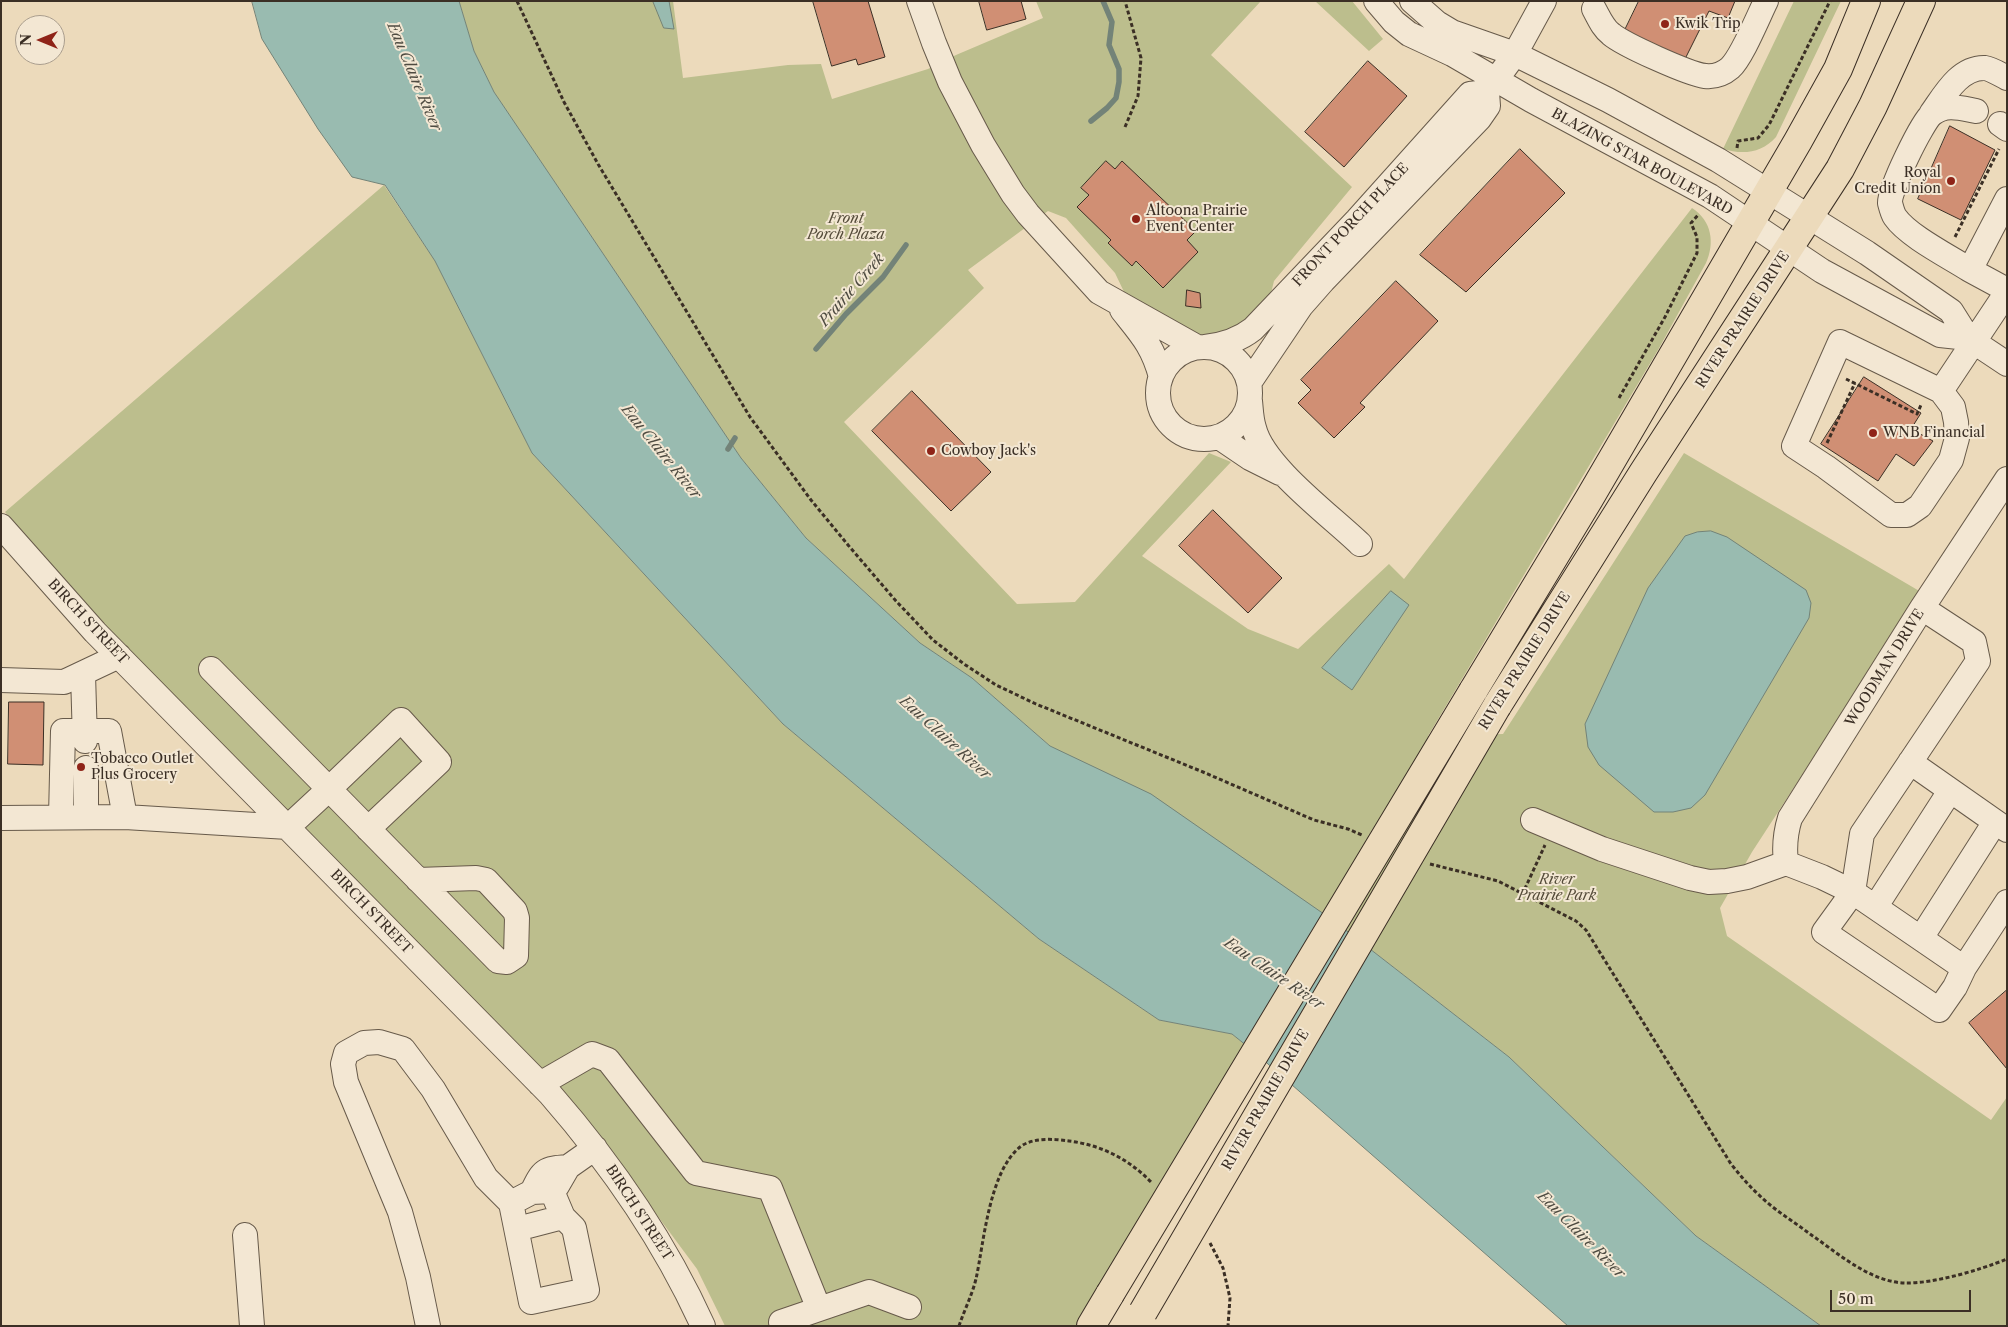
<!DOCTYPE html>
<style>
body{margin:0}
#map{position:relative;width:2008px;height:1327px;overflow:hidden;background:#ecdabb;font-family:"Libre Caslon Text",serif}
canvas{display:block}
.frame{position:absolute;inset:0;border:2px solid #3b2f25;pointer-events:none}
.north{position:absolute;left:15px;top:15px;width:50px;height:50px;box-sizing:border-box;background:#f3e7d3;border:1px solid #a99d8d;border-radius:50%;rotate:270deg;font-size:14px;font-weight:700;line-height:20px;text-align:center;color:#3b2f25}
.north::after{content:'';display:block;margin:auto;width:18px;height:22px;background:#8f2418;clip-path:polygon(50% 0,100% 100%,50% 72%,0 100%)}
.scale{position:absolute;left:1830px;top:1290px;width:141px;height:22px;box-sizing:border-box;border:2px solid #3b2f25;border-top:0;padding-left:6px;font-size:15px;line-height:18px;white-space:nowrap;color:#3b2f25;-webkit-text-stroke:4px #f3e7d3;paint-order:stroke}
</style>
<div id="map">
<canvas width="2008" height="1327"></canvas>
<div class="frame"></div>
<div class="north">N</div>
<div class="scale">50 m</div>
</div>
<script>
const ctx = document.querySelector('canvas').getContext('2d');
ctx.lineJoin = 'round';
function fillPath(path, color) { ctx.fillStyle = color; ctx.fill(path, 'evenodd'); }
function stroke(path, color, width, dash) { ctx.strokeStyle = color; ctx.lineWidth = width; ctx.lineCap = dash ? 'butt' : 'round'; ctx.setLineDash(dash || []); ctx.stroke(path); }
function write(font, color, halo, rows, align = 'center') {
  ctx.font = font + ' "Libre Caslon Text",serif'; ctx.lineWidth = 4; ctx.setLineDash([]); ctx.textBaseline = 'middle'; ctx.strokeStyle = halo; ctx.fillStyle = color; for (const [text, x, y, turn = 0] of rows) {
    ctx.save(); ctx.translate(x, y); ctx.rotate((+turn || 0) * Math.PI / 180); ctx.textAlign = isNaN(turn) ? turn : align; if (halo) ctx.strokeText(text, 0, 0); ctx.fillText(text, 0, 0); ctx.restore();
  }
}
fillPath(new Path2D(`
 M459,1H673L683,78L788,65L821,64L832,99L928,69L956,55L1043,18L1036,1H1261L1211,55L1352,187L1274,281L1269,301L1234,332L1211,336L1195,335L1126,296L1115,273L1066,218L1048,211L968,270L984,288L844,422L1017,604L1075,602L1209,453L1231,462L1142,556L1248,629L1298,649L1389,564L1404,579L1692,208C1712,221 1715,243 1706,263L1658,350L1428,736L1503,734L1684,453L1921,592L1752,852L1720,908L1727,936L1991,1120L2007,1097V1326H1821L1696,1236L1509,1057L1334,921L1050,746L972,678L920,643L806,538L741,458L494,92L474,51Z
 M1315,1H1352L1383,39L1369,51Z
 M1794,1H1841L1776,137C1762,153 1743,155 1723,149Z
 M384,185L435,261L532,453L783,724L1039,939L1159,1020L1232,1034L1252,1050L1086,1326H725L697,1269L616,1160L161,686L79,597L5,512Z`), '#bcbe8d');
const water = new Path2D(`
 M252,1H459L474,51L494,92L741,458L806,538L920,643L972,678L1050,746L1151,794L1334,921L1509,1057L1696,1236L1821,1326H1568L1252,1050L1232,1034L1159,1020L1039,939L783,724L532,453L435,261L385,185L352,177L318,129L262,39Z
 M653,1H669L674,29L664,28Z
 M1711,531L1727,537L1806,590L1811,603L1809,618L1705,795L1691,808L1673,812H1654L1599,765L1588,747L1585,724L1648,588L1685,536L1697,532Z
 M1391,591L1409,605L1352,690L1322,668Z`);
fillPath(water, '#99bbb0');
stroke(water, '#738378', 1);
stroke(new Path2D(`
 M1091,121L1107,108L1116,98L1119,82V69L1109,45L1112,22L1103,1
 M816,349L846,314L883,277L906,245
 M728,449L735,438`), '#738378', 5.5);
const building = new Path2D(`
 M813,1H868L885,57L858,65L856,59L832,66Z
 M979,1H1021L1026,19L987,30Z
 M1639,1H1735L1728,18L1709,11L1685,59L1625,30Z
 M1368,61L1407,96L1344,167L1305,132Z
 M1950,126L1995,150L1961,220L1918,199Z
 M1520,149L1565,193L1466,292L1420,255Z
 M1106,161L1115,169L1122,161L1196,231L1187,240L1198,252L1163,288L1136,261L1132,266L1108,243L1111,240L1077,207L1089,195L1081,188Z
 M1396,281L1438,321L1360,403L1365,407L1334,438L1298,403L1311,390L1301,380Z
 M1187,290L1200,293L1201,308L1186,306Z
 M1864,377L1921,413L1911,429L1933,441L1914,466L1896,454L1878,481L1821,444Z
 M912,391L991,472L951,511L872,431Z
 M1213,510L1282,578L1248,613L1179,546Z
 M9,702H44L43,765L8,764Z
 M2007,990V1069L1969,1023Z`);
fillPath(building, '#d08f74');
stroke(building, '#3b2f25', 1);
const minor = new Path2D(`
 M919,1L934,43L950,82L983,145L1013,194L1028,214L1099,292L1197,347
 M1376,1L1394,22L1409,34L1452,54L1531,100L1710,196L1822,271L1940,335L1968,338
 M1412,1L1437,23L1452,32L1515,54L1608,100L1718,160L1867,253L1951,311L1968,338L2007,364
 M1594,9C1599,18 1603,28 1611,34C1624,45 1689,74 1705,76C1714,77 1723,74 1730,68C1742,57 1758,17 1766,1
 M1931,114C1944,96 1959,67 1985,68C1992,69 2001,75 2007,78
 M2000,124L2007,129
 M2007,199L1970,270L2007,290
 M1970,270C1950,257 1908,236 1895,217C1893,214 1891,207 1890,203C1889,190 1922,122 1932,114C1946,103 1960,108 1976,111
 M1122,310C1141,334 1153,346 1161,377
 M1158 393a46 46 0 1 1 92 0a46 46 0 1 1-92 0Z
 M1205,347C1224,345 1239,340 1253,329L1357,220L1470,94L1487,92
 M1249,383L1301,306L1323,281L1479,119L1488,106L1487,92L1515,54L1544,1
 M1941,391L1953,407L1956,422L1957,438L1951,460L1920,506L1907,515H1891L1826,467L1794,446L1840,342L1941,391L2007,292
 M1250,401C1251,410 1251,419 1254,428C1263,466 1331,516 1360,544
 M1219,437L1250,458L1280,473
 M1,526L95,632L550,1094C612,1165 664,1240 703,1326
 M1922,608L1974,642L1978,661L1862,834L1853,892L1964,968L2007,902
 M211,669L329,789L401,720L439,762L368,829
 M83,674L85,741
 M1,680L64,682L119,656
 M1910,762L2007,830
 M86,768V817
 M61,817L63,731H109L125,817
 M1,818L125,817L288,827L329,789L498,961L507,962L516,956L517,918L515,911L486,880L476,878L418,880
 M1533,820L1602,849L1690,878L1709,882L1727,881L1747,877L1786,863L1822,877L1853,892L1824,932L1939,1010L1955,987L1964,968
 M1786,863C1784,847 1785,834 1790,818L1922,608L2007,479
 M1876,906L1950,791
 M1921,938L1995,822
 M540,1084L592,1054L608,1060L696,1173L770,1188L819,1309
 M532,1192C543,1169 544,1169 568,1167
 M511,1203L532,1192L552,1191L557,1186L568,1167L595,1148
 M517,1229L563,1217
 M245,1235L252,1326
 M781,1322L869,1292L909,1307
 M428,1326L418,1277L400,1212L346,1082L343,1064L346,1053L364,1043L379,1042L403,1049L433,1089L486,1178L511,1203L531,1302L587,1290L574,1228L563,1217L552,1191`);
const major = new Path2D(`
 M1473,691L1589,499L1798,141L1838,69L1866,1
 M1497,706L1643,473L1840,169L1873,106L1921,1
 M1091,1326L1110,1294`);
stroke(minor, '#675a4a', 26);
stroke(major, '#3b2f25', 30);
stroke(new Path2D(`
 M517,1L564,102L598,164L750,417L811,500L848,545L896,601L933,640L964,664L996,685L1036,704L1203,772L1314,820L1348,829L1362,835
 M1125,127L1138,96L1141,58L1125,1
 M1737,148L1738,141L1758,138L1769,125L1830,1
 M1955,237L1999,149
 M1846,379L1917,414L1921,405
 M1619,398L1665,317L1697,253V237L1691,223L1699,214
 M1827,443L1855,383
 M1430,864L1498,881L1576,921L1586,930L1731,1164C1740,1175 1748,1185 1759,1195C1774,1210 1793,1221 1810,1234C1838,1253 1868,1281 1904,1283C1933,1284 1980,1270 2007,1259
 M1522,895L1545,845
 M1210,1243L1223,1268L1230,1298L1228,1326
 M959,1326C964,1311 972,1295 976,1279C984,1242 989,1172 1020,1147C1033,1137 1054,1139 1069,1141C1101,1145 1129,1159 1152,1183`), '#3b2f25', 3, [4, 2.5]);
stroke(minor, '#f3e7d3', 24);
stroke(major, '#ecdabb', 28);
const majorBridge = new Path2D(`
 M1110,1294L1473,691
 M1143,1312L1497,706`);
stroke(majorBridge, '#3b2f25', 30, []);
stroke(majorBridge, '#ecdabb', 28);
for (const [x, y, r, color] of [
 [1665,24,5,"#8f2418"],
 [1951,181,5,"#8f2418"],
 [1136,219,5,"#8f2418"],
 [1873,433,5,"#8f2418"],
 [931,451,5,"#8f2418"],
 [81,767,5,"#8f2418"]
]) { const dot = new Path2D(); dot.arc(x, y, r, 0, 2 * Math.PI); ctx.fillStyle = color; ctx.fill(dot); stroke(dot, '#f3e7d3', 2); }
write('14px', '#3b2f25', '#f3e7d3', [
 ["Kwik Trip",1675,24],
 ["Royal",1941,173,"right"],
 ["Credit Union",1941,189,"right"],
 ["Altoona Prairie",1146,211],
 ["Event Center",1146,227],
 ["WNB Financial",1883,433],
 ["Cowboy Jack's",941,451],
 ["Tobacco Outlet",91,759],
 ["Plus Grocery",91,775]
], 'left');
write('14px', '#3b2f25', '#f3e7d3', [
 ["BLAZING STAR BOULEVARD",1642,162,29],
 ["FRONT PORCH PLACE",1351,225,-47],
 ["RIVER PRAIRIE DRIVE",1743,320,-57],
 ["BIRCH STREET",88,622,47],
 ["RIVER PRAIRIE DRIVE",1525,661,-58],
 ["WOODMAN DRIVE",1885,668,-58],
 ["BIRCH STREET",371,912,46],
 ["RIVER PRAIRIE DRIVE",1266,1100,-60],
 ["BIRCH STREET",639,1213,57]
]);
write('italic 14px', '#554c3a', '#f3e7d3', [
 ["Front",846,219],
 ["Porch Plaza",846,235],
 ["River",1557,880],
 ["Prairie Park",1557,896]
]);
write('italic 15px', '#4e4b41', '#f3e7d3', [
 ["Eau Claire River",414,77,67],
 ["Prairie Creek",852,290,-49],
 ["Eau Claire River",661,452,51],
 ["Eau Claire River",945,738,42],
 ["Eau Claire River",1274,974,34],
 ["Eau Claire River",1581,1235,45]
]);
</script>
